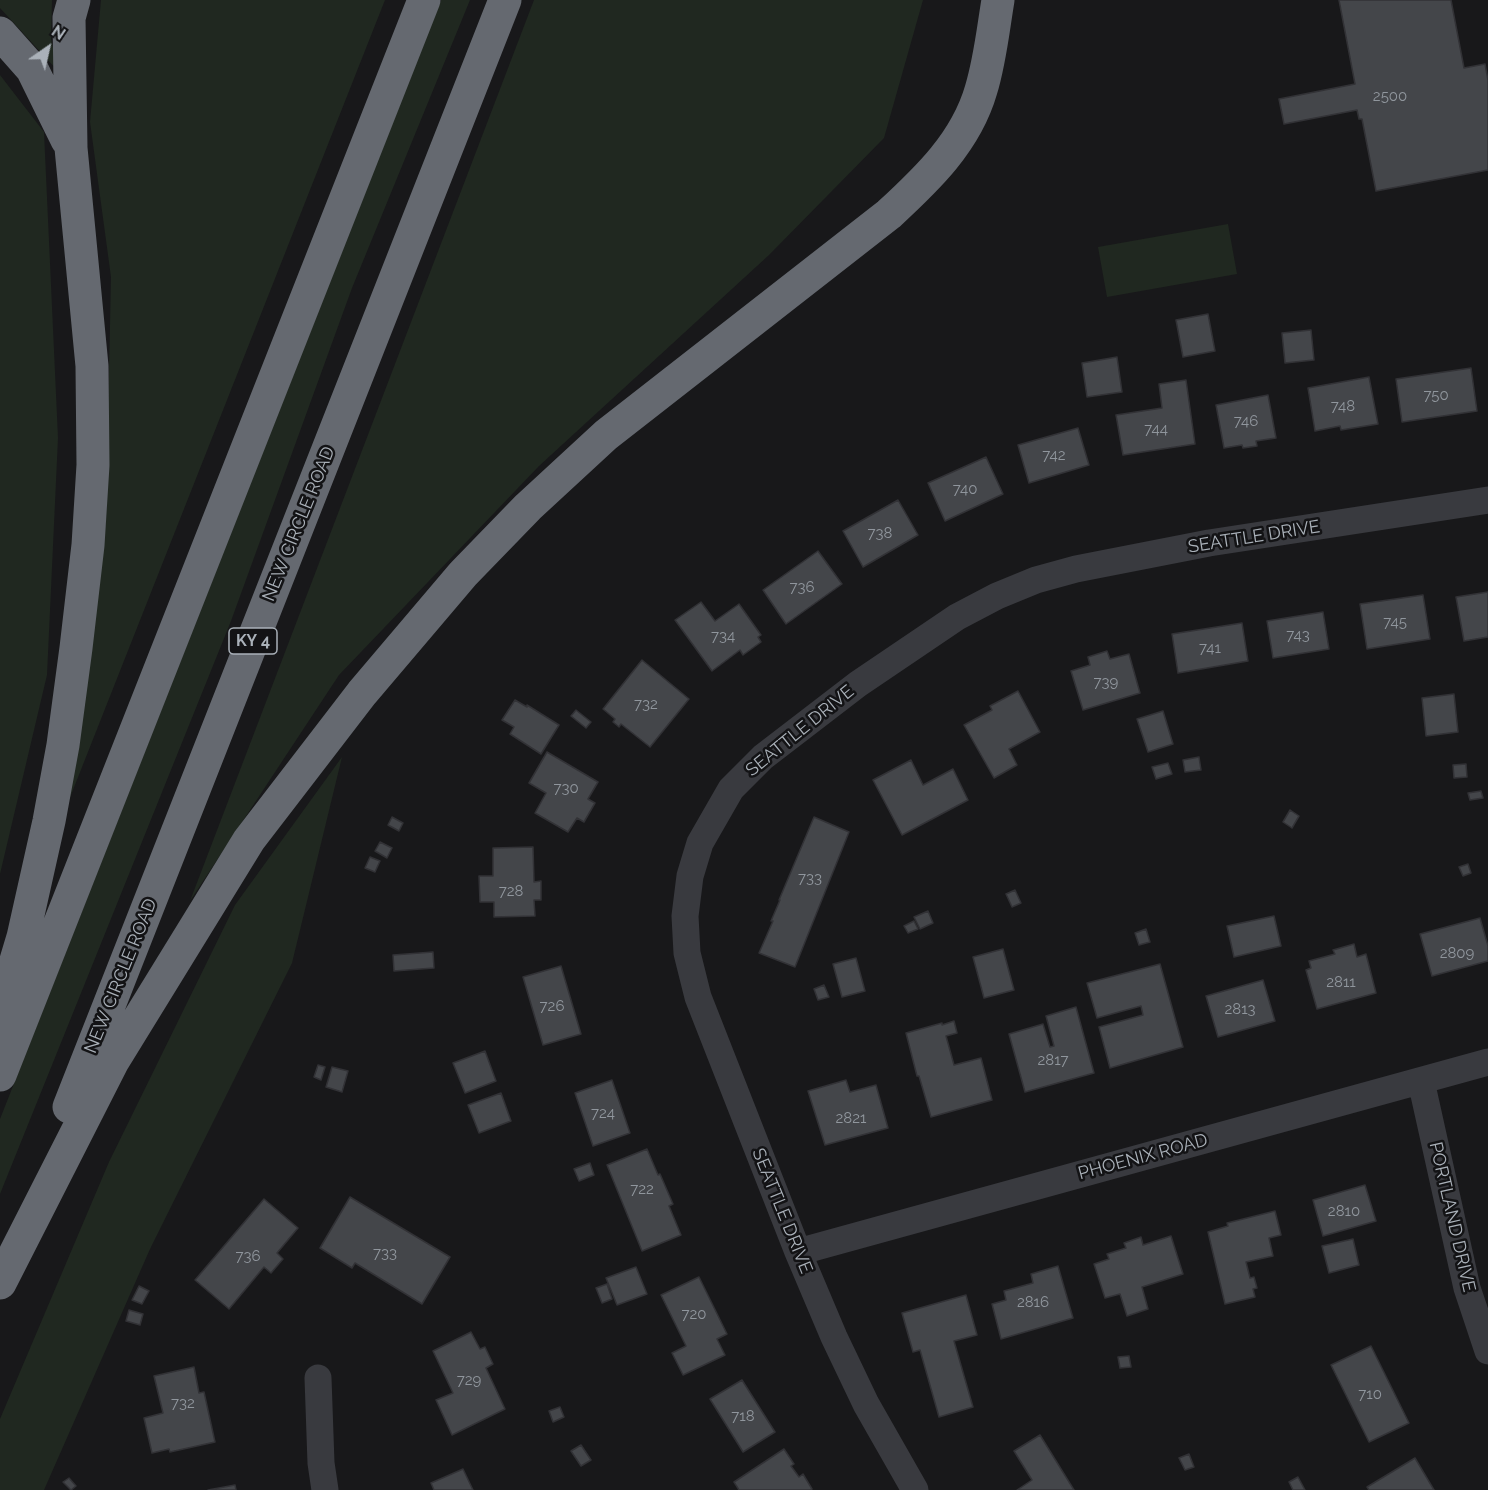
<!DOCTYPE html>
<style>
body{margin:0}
#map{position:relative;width:1488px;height:1490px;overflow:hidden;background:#18181a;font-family:Raleway,sans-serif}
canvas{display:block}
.north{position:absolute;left:18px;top:18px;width:60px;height:60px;-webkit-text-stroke:4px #131315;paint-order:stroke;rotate:34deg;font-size:16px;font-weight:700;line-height:24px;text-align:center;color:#aab1b9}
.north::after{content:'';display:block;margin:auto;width:21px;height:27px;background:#aab1b9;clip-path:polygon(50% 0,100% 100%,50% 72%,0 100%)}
</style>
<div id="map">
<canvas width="1488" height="1490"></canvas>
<div class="north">N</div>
</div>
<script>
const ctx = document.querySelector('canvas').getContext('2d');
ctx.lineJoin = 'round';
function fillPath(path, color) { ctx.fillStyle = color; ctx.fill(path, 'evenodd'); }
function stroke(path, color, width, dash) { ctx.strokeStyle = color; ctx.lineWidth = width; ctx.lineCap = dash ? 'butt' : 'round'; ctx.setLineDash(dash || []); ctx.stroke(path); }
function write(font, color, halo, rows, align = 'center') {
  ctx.font = font + ' Raleway,sans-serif'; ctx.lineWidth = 5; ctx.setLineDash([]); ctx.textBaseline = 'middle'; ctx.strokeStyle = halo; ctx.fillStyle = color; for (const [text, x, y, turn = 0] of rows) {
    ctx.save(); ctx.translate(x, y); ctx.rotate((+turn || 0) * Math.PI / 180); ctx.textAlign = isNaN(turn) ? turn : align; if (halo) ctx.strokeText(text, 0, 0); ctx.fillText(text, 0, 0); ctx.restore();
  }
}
fillPath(new Path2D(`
 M0,0H52L51,39L58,71L0,8Z
 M101,0H385L69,800L106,518L111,277L90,122Z
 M441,0H470L352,288L231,621L0,1194V1119Z
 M534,0H923L884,138L769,255L539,466L339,675L190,901Z
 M0,75L44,132L58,438L47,675L0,874Z
 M1228,224L1237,274L1107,297L1098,247Z
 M342,757L292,963L150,1249L44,1490H0V1419L109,1162L235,905Z`), '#202820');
const building = new Path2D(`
 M1339,0H1451L1464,68L1485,64L1488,80V170L1376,191L1362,119H1359L1357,110L1284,124L1279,99L1355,84Z
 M1208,314L1215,351L1183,357L1176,320Z
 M1311,330L1314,360L1285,363L1282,333Z
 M1117,357L1122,392L1087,397L1082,363Z
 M1471,368L1477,411L1402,422L1396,379Z
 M1369,377L1378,424L1341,430L1340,426L1315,431L1308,388Z
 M1186,380L1195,444L1123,455L1116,415L1162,408L1159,384Z
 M1268,395L1276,438L1256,441L1257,446L1243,448L1242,445L1224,448L1216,405Z
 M1078,428L1089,465L1029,483L1018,445Z
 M986,457L1003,494L945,521L928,483Z
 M898,500L918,535L863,567L843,531Z
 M818,551L842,584L786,624L763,590Z
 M1488,592V637L1464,641L1456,597Z
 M1423,595L1430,639L1367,649L1360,604Z
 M701,602L715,621L739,604L761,635L758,637L761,642L743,655L740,650L712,671L675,620Z
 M1323,612L1329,649L1273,658L1267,621Z
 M1242,623L1248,661L1178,673L1172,634Z
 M1107,651L1110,659L1129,654L1140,693L1083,710L1071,671L1090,665L1088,657Z
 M642,660L689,699L650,747L621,724L619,727L613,722L615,719L603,709Z
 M1018,691L1040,732L1009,749L1017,765L994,778L964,725L992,710L990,706Z
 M1454,694L1458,732L1426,736L1422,698Z
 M515,700L527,707V705L559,725L541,754L510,734L514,727L502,720Z
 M576,710L591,722L586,728L571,716Z
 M1163,711L1173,744L1148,752L1137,719Z
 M547,752L598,782L588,799L595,803L584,822L577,818L568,832L535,813L546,793L529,783Z
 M1199,757L1201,770L1185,772L1183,760Z
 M911,760L923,785L953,769L968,800L902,835L873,780Z
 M1168,763L1172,774L1156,779L1152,767Z
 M1466,764L1467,777L1454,778L1453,765Z
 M1481,791L1483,798L1470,800L1468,793Z
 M1290,810L1299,816L1292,828L1283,822Z
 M392,817L403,823L399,831L388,825Z
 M814,817L849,832L795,967L759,953L773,921H771L780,900H779Z
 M380,842L392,848L387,858L375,851Z
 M533,847L534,882L541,881V900H534L535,916L494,917V902H480L479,876H493V848Z
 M370,857L380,861L375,872L365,868Z
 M1468,864L1471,873L1463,876L1459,867Z
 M1015,890L1021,903L1012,907L1006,894Z
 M928,911L933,923L920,929L914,917Z
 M1274,916L1281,946L1234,957L1227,926Z
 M1480,918L1488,946V961L1432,976L1420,934Z
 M914,921L918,929L908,933L904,926Z
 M1146,929L1150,942L1139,945L1135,933Z
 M1354,944L1357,957L1366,954L1376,993L1317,1009L1306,970L1311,968L1309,961L1335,954L1333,950Z
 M1003,949L1014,990L984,998L973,957Z
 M433,952L434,968L394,971L393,955Z
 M856,958L865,991L842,997L833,964Z
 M1160,964L1183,1047L1110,1068L1099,1027L1143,1015L1141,1006L1097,1018L1087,983Z
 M561,966L581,1034L543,1045L523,977Z
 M1263,980L1275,1021L1218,1037L1206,996Z
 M824,985L829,997L818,1000L814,989Z
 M1076,1007L1094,1073L1025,1092L1009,1034L1043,1024L1050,1047L1054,1046L1046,1016Z
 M954,1021L957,1033L946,1036L954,1065L981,1058L992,1100L931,1117L919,1076H917L906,1033L942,1023V1025Z
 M485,1051L496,1081L465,1093L453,1063Z
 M318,1065L325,1067L321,1080L314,1077Z
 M332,1067L348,1071L342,1092L326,1087Z
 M612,1080L630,1133L593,1146L575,1093Z
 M846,1080L850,1092L876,1085L888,1128L825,1145L808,1091Z
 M501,1093L511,1121L479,1133L468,1105Z
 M647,1149L658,1175L660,1174L673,1204L669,1206L681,1235L642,1251L607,1165Z
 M590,1163L594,1175L579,1181L574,1169Z
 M1365,1185L1376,1221L1323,1236L1313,1200Z
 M350,1197L450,1257L422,1304L355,1263L352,1268L320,1248Z
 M264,1199L298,1228L277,1253L283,1259L271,1273L264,1267L229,1309L195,1280Z
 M1275,1211L1281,1235L1269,1238L1273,1256L1246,1262L1250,1278L1254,1277L1257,1288L1253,1289L1255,1297L1225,1304L1208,1232L1228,1226L1227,1223Z
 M1171,1236L1183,1274L1142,1287L1148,1309L1127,1316L1120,1294L1105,1298L1094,1264L1109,1259L1107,1254L1126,1248L1124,1243L1141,1237L1143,1245Z
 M1353,1239L1359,1265L1329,1273L1322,1246Z
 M1058,1266L1073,1318L1001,1339L992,1304L1006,1300L1004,1291L1033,1283L1031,1274Z
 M636,1267L647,1294L617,1305L606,1278Z
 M699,1277L727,1334L717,1339L725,1355L683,1375L672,1353L686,1346L661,1295Z
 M607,1284L612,1299L602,1303L596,1288Z
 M139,1286L149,1291L142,1304L132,1300Z
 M966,1295L977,1335L954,1341L973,1407L939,1417L920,1350L913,1352L902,1313Z
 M129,1310L143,1314L140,1325L126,1321Z
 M471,1332L480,1349L485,1347L493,1364L486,1368L505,1409L452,1435L436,1400L453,1393L433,1351Z
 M1371,1346L1409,1423L1369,1442L1331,1365Z
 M1129,1356L1131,1367L1120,1368L1118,1357Z
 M194,1367L199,1393L204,1392L215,1442L170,1452L169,1449L152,1453L144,1418L163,1413L154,1376Z
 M742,1380L775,1432L743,1452L710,1399Z
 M560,1407L564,1417L553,1422L549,1411Z
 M1040,1435L1074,1490H1017L1032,1480L1014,1451Z
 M581,1445L591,1460L581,1466L571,1451Z
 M784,1449L794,1464L791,1466L799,1477L803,1474L812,1489L810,1490H739L734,1482Z
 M1189,1454L1194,1467L1185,1470L1179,1458Z
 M1415,1458L1434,1490H1369L1367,1487Z
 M463,1469L473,1490H434L431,1483Z
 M1298,1477L1305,1490H1293L1289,1482Z
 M69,1478L76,1486L71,1490L63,1482Z
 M235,1485L236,1490H208Z`);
fillPath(building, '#44464a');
stroke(building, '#323236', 1.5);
stroke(new Path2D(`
 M1421,1081L1467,1288L1488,1351
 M798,1252L1488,1062
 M318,1378L321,1463L325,1490
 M915,1490L866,1404L834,1337L798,1252L698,997L687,953L685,916L690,876L700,843L731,789L763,757L858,684L957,617L997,596L1036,580L1076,569L1209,543L1488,500`), '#393a3f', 27);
stroke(new Path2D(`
 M0,33L32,69L67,140
 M0,1014L23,937L49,821L63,745L76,648L88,545L93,465L92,366L71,148L69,18L74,0
 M0,1075L424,0
 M69,1107L505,0
 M0,1283L113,1061L249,840L362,693L463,574L528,507L606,435L889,214C927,179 966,142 981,90C990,61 993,30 998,0`), '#656970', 33);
write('15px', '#90969d', null, [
 ["2500",1390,96],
 ["750",1436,395],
 ["748",1343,406],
 ["746",1246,421],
 ["744",1156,429],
 ["742",1054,455],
 ["740",965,489],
 ["738",880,533],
 ["736",802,587],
 ["745",1395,622],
 ["743",1298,635],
 ["734",723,636],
 ["741",1210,648],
 ["739",1106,682],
 ["732",646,704],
 ["730",566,788],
 ["733",810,878],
 ["728",511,891],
 ["2809",1457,953],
 ["2811",1341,982],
 ["726",552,1006],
 ["2813",1240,1009],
 ["2817",1053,1060],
 ["724",603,1113],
 ["2821",851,1118],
 ["722",642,1189],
 ["2810",1344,1211],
 ["733",385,1253],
 ["736",248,1256],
 ["2816",1033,1302],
 ["720",694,1314],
 ["729",469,1380],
 ["710",1370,1394],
 ["732",183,1403],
 ["718",743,1416]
]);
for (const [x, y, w] of [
 [253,641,48]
]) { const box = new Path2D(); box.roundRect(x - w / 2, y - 13, w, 26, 4.5); ctx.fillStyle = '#131315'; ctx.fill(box); stroke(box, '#aab1b9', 1.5); }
write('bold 16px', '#aab1b9', null, [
 ["KY 4",253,641]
]);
write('18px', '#aab1b9', '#131315', [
 ["NEW CIRCLE ROAD",299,524,-68],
 ["SEATTLE DRIVE",1254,537,-9],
 ["SEATTLE DRIVE",800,731,-39],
 ["NEW CIRCLE ROAD",121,976,-68],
 ["PHOENIX ROAD",1143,1157,-15],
 ["SEATTLE DRIVE",782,1211,68],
 ["PORTLAND DRIVE",1452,1217,77]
]);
</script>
